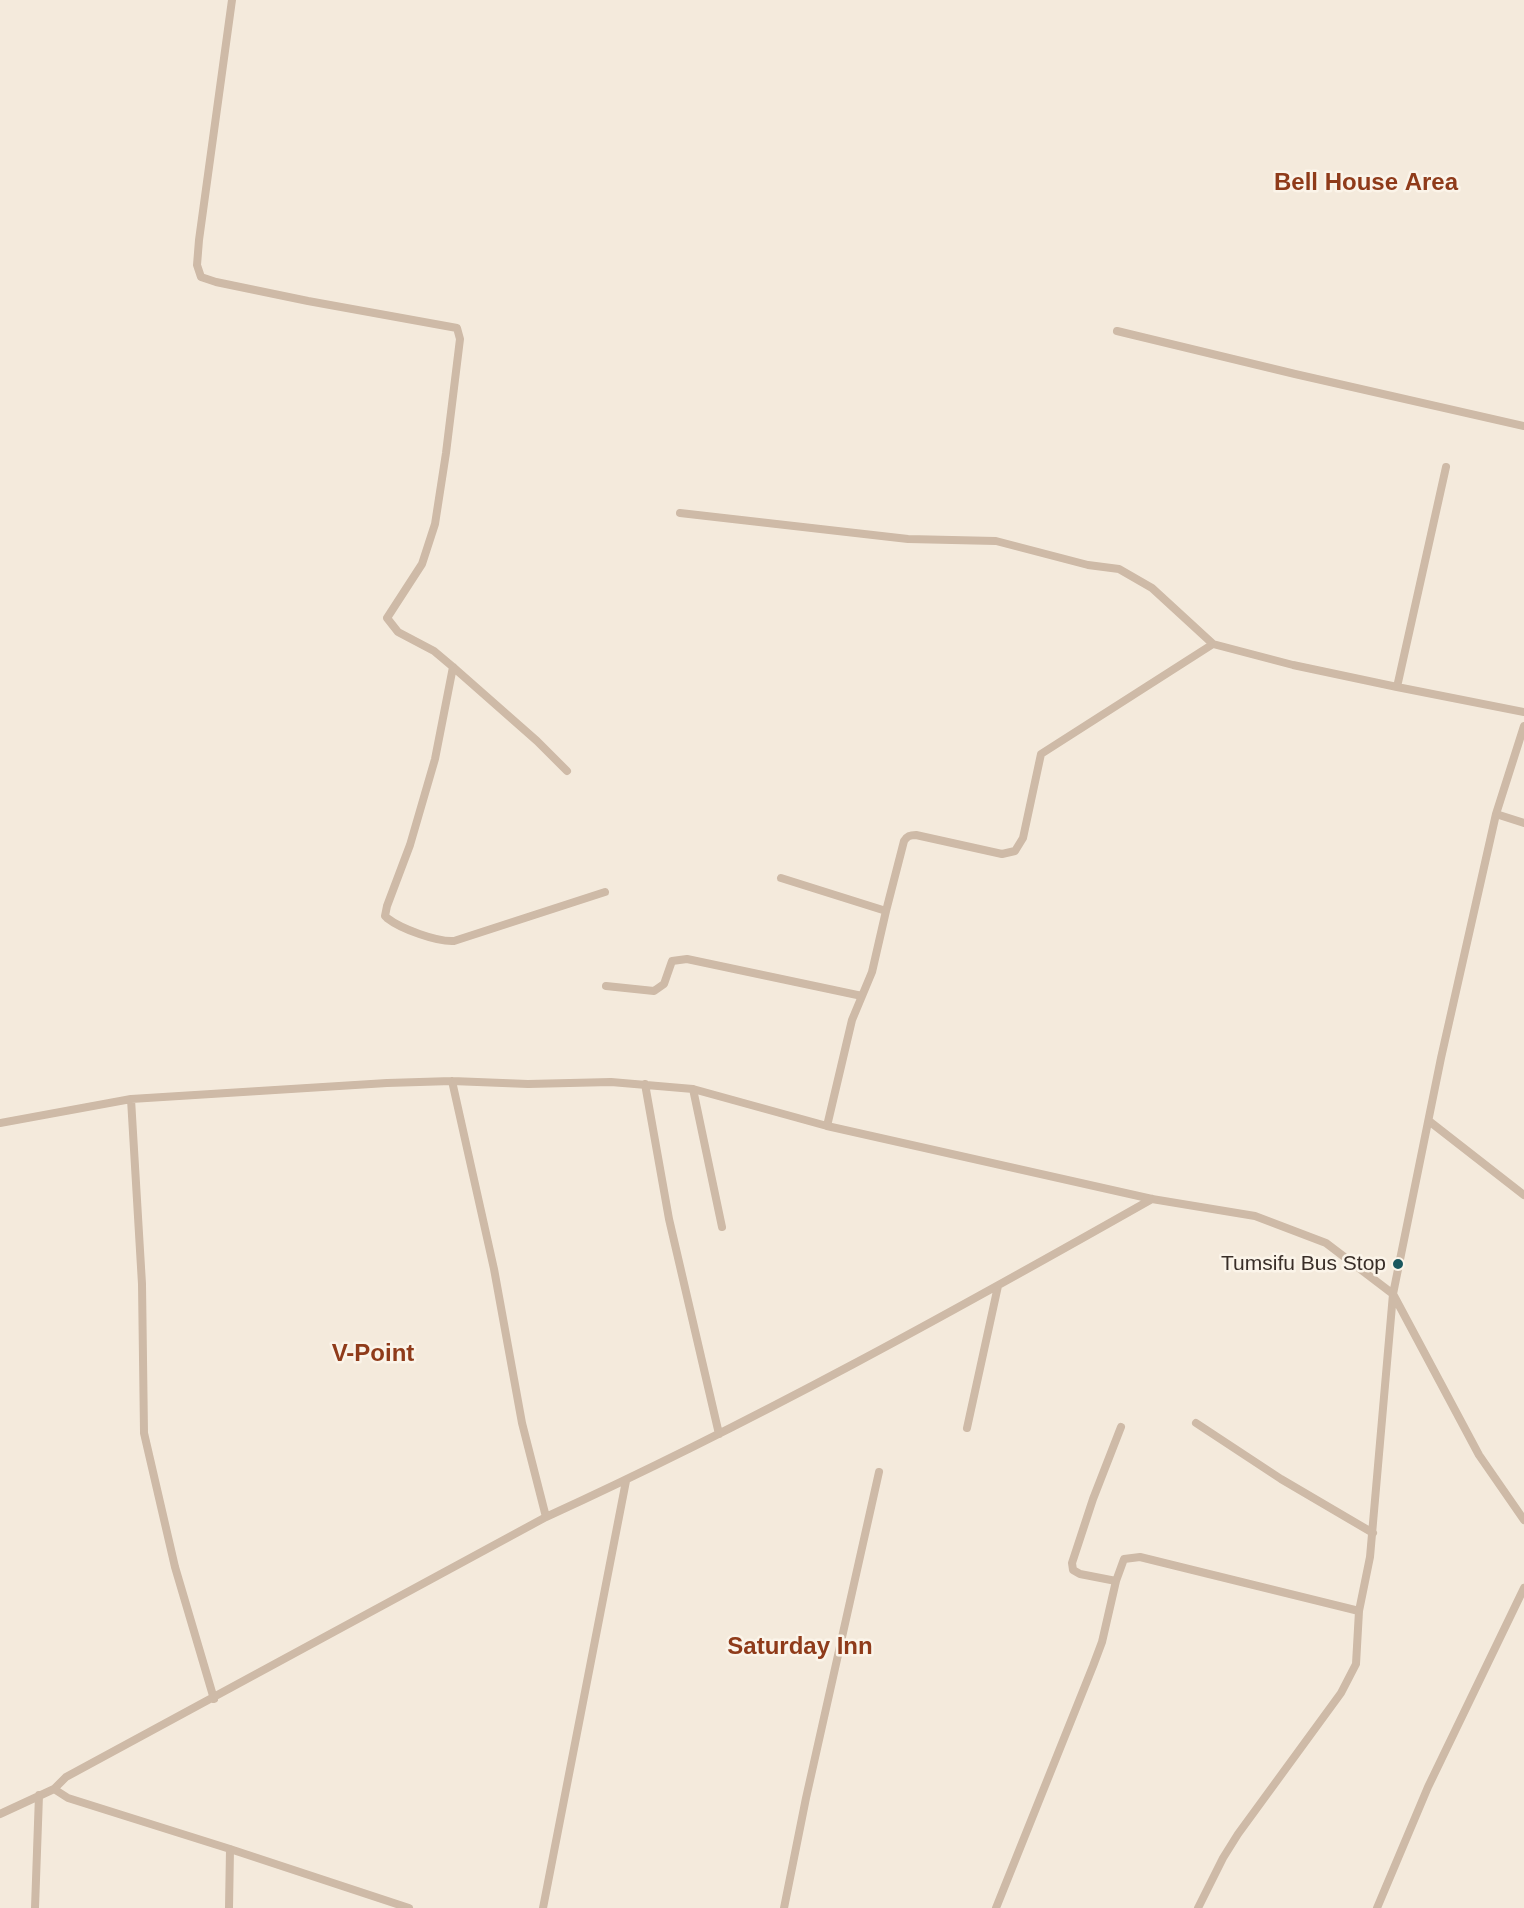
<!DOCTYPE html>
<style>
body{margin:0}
canvas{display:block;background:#f4eadc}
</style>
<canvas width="1524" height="1908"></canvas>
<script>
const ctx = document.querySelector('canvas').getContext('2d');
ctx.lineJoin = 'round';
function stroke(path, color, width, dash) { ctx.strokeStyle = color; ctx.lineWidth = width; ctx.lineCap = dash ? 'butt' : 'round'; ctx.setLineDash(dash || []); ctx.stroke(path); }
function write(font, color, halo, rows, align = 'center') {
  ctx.font = font + ' Helvetica,sans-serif'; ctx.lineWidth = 5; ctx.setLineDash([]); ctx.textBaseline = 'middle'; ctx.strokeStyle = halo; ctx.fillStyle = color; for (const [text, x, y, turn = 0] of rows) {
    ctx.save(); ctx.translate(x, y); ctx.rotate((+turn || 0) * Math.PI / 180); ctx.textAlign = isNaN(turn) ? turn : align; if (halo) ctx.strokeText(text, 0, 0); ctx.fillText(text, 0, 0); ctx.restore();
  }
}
stroke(new Path2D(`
 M232,0L199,240L197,265L201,277L216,282L308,301L457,328L460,339L446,453L435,524L422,564L387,618L398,632L434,651L453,667L537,741L567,771
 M1117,331L1295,374L1524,426
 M680,513L908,539L996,541L1088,565L1119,569L1152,588L1213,644L1293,665L1397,687L1524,712
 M453,667L435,759L410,845L387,906L385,916L387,918C401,929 437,942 454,941L605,892
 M1397,687L1446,467
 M1496,814L1524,823
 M781,878L886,911L872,972L852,1020L827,1126
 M886,911L904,841C907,836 910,835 916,835L1002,854L1015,851L1023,838L1041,754L1213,644
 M606,986L654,991L664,984L672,961L687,959L862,996
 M452,1081L494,1269L522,1423L546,1517
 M645,1084L669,1219L719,1434
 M693,1089L722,1227
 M131,1099L142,1284L144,1433L175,1567L214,1699
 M1429,1121L1524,1195
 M0,1123L131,1099L387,1083L452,1081L528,1084L611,1082L693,1089L827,1126L1152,1199L1255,1216L1326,1243L1393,1294L1479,1455L1524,1520
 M1196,1423L1281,1479L1373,1533
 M1121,1427L1093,1499L1072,1563L1073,1570L1080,1574L1116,1581L1124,1559L1140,1557L1359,1611
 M967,1428L998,1286
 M54,1789L68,1798L230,1849L409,1908
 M0,1814L54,1789L66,1777L546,1517C754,1422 954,1311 1152,1199
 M35,1908L39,1795
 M229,1908L230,1849
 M543,1908L626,1481
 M784,1908L806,1798L879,1472
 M996,1908L1093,1666L1102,1642L1116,1581
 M1198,1908L1223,1858L1238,1834L1341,1693L1356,1664L1359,1611L1370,1557L1393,1294L1441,1058L1496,814L1524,726
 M1377,1908L1428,1787L1524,1588`), '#cebaa7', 8);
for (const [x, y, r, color] of [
 [1398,1264,6,"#1a575e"]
]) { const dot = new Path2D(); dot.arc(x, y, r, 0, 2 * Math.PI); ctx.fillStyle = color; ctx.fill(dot); stroke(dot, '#fbf4e9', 2); }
write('21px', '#392e28', '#fbf4e9', [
 ["Tumsifu Bus Stop",1386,1264]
], 'right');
write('bold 24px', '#8f3b1a', '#fbf4e9', [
 ["Bell House Area",1366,183],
 ["V-Point",373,1354],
 ["Saturday Inn",800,1647]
]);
</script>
